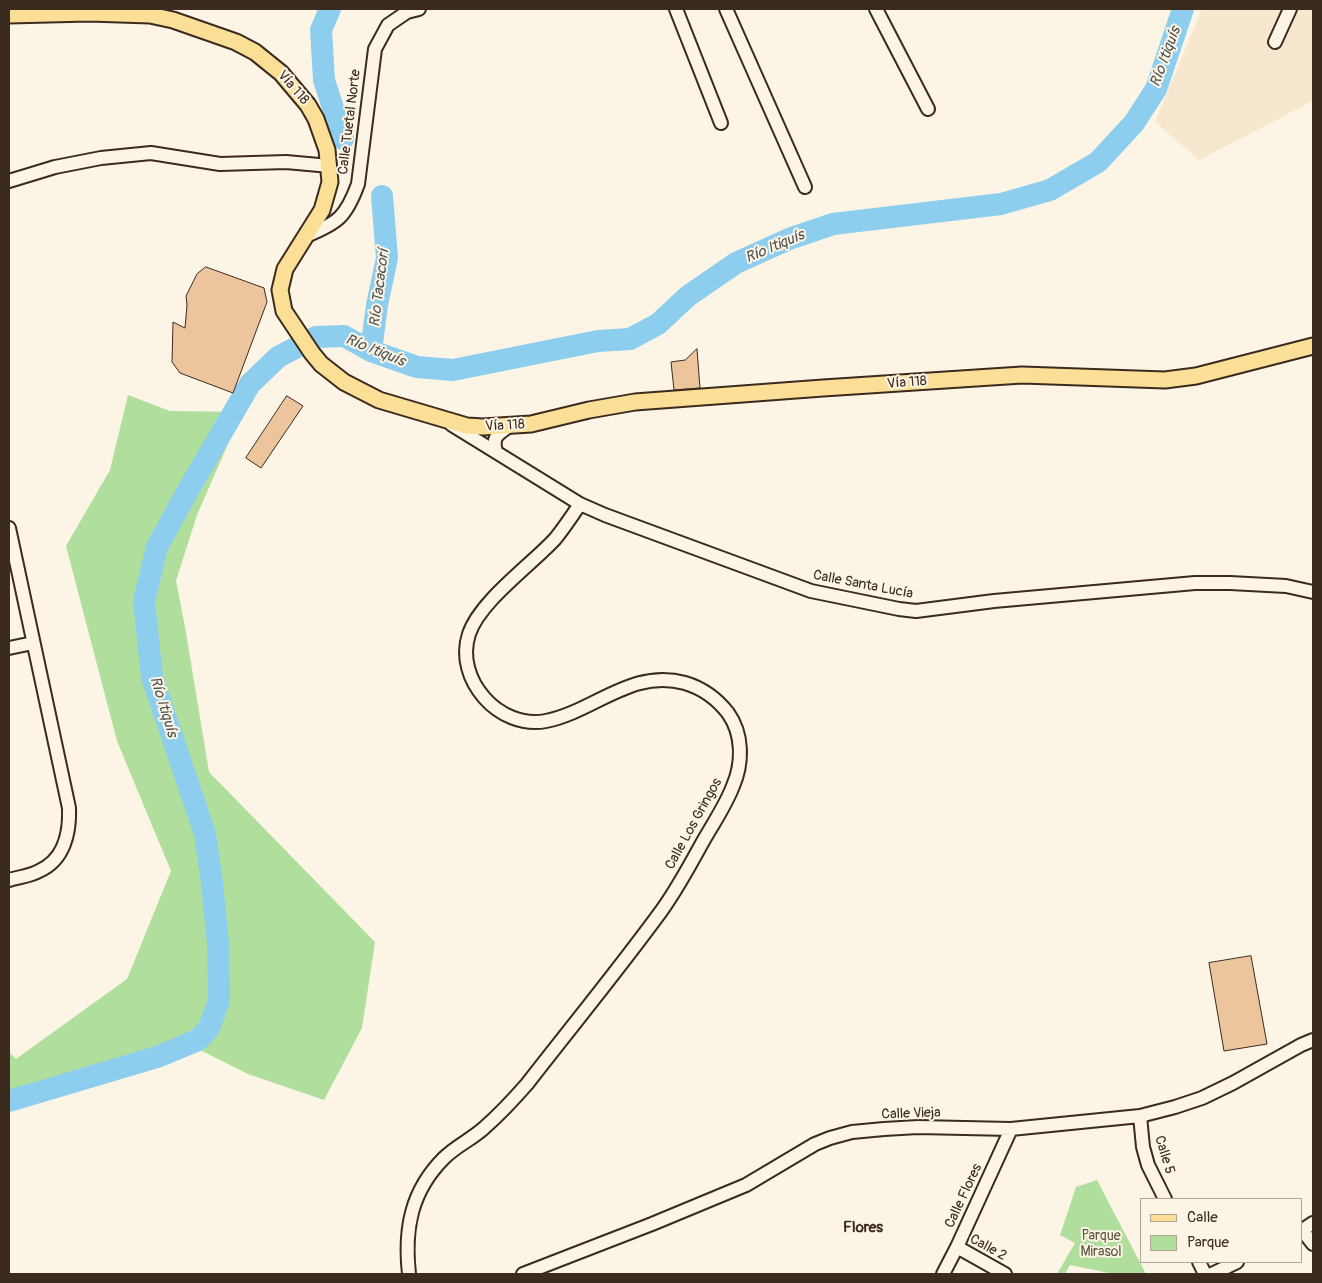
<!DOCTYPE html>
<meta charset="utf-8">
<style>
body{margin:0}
#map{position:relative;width:1322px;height:1283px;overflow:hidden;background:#fcf5e5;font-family:Pangolin,sans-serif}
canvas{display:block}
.frame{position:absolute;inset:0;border:10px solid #3b2a1e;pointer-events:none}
.legend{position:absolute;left:1140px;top:1198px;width:162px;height:65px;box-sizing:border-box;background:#fcf5e5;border:1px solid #afa495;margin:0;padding:6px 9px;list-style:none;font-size:15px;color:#3b2a1e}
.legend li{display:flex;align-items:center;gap:10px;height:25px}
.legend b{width:25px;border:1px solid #afa495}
</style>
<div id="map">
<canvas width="1322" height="1283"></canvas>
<div class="frame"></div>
<ul class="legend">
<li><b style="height:6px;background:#fbdf96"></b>Calle</li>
<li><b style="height:14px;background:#b0de9d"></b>Parque</li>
</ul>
</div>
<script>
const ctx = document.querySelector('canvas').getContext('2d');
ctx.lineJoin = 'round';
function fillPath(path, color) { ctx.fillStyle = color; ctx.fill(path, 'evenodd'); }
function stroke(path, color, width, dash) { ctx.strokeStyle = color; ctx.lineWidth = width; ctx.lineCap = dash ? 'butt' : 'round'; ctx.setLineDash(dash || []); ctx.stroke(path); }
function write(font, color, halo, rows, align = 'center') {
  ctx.font = font + ' Pangolin,sans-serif'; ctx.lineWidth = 4; ctx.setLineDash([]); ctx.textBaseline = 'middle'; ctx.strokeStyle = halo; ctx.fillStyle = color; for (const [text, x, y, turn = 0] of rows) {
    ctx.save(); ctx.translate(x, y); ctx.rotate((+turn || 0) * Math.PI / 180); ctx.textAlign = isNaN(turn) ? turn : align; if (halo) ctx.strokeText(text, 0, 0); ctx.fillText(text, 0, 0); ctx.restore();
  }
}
fillPath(new Path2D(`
 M1202,9H1313V101L1199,160L1155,122Z`), '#f7e7cf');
fillPath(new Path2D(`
 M128,395L170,411L242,412L197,515L176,581L185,627L209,772L375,942L362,1028L324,1100L248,1074L200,1050L9,1101V1052L16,1059L127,979L171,871L117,741L66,546L110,470Z
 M1097,1180L1146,1274H1114L1070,1265L1065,1274H1057L1075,1243L1060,1235L1076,1187Z`), '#b0de9d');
stroke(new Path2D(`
 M330,9L321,30L324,80L343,139
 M371,351L377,305L387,258L382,196
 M9,1101L157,1057L198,1040L209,1028L219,1001L218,943L212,883L205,834L152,677L144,601L157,547L187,492L250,384L278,357L316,337L344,336L371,351L417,367L453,370L598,341L630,339L658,324L688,296L736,263L789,239L833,224L1001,204L1050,190L1098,162L1134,123L1156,89L1183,9`), '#8dceef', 22);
const building = new Path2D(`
 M206,267L264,288L267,302L233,393L180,373L172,362L173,322L185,328L187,305L186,296L197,274Z
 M697,349L700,388L674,390L671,362L685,360Z
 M287,396L303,406L261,468L246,458Z
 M1251,956L1267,1044L1224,1051L1209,963Z`);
fillPath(building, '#ecc59c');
stroke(building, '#3b2a1e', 1);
const minor = new Path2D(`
 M676,9L721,123
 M726,9L805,187
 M876,9L928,109
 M1275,42L1290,9
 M9,181L55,167L101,158L151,153L220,164L286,162L330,166
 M306,236C338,223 346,217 358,184L375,49L388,25L407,12L419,9
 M452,425L580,504L605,515L811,591L899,609L916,611L994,601L1195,583H1230L1286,586L1313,592
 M496,452C492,437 497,435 508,427
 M9,528L69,808C70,833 64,860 39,871C30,876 19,877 9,880
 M9,648L33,643
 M1140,1116L1143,1147L1148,1165L1165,1199
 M1302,1230L1313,1244
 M1301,1231L1313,1223
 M957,1247L1005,1274
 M1199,1262L1205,1274
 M409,1274C404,1229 411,1191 444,1158C456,1146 472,1139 484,1128C500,1114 513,1100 527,1084C572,1026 619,969 662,910C677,889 689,867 701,845C712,825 725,807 733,786C743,763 743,734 728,713C717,699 702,688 685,683C632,668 595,711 546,721C499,730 454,679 469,634C480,601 531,565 555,539C564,528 572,516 580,504
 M523,1274L652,1224L746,1185L815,1144L830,1138L852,1132L884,1129L918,1127L1011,1129L1140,1116L1175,1107L1202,1098L1233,1083L1301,1045L1313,1040
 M943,1274L957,1247L1011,1129
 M1212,1274L1237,1262`);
const major = new Path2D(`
 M9,15L89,13L150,15L173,20L236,42L255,52L281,73L308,105L316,119L327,150L330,182L322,210L285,269L280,290L284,311L312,353L321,364L344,382L379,400L467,426L483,427L531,424L589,410L635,402L823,388L1022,375L1165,380L1196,376L1313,346`);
stroke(minor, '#3b2a1e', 16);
stroke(major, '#3b2a1e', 19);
stroke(minor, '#fcf5e5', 12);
stroke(major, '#fbdf96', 15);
write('14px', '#3b2a1e', '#fcf5e5', [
 ["Vía 118",293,88,49],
 ["Calle Tuetal Norte",350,122,-83],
 ["Vía 118",907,383,-4],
 ["Vía 118",505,426,-3],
 ["Calle Santa Lucía",863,585,11],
 ["Calle Los Gringos",694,824,-61],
 ["Calle Vieja",911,1114,-2],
 ["Calle 5",1164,1155,73],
 ["Calle Flores",964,1196,-65],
 ["Calle 2",988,1248,29]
]);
write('14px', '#58573e', '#fcf5e5', [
 ["Parque",1101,1236],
 ["Mirasol",1101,1252]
]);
write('italic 15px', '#505352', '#fcf5e5', [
 ["Río Itiquís",1166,57,-70],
 ["Río Itiquís",775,247,-23],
 ["Río Tacacorí",380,288,-83],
 ["Río Itiquís",375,351,22],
 ["Río Itiquís",163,707,73]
]);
write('bold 15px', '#3b2a1e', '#fcf5e5', [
 ["Flores",863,1228]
]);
</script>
